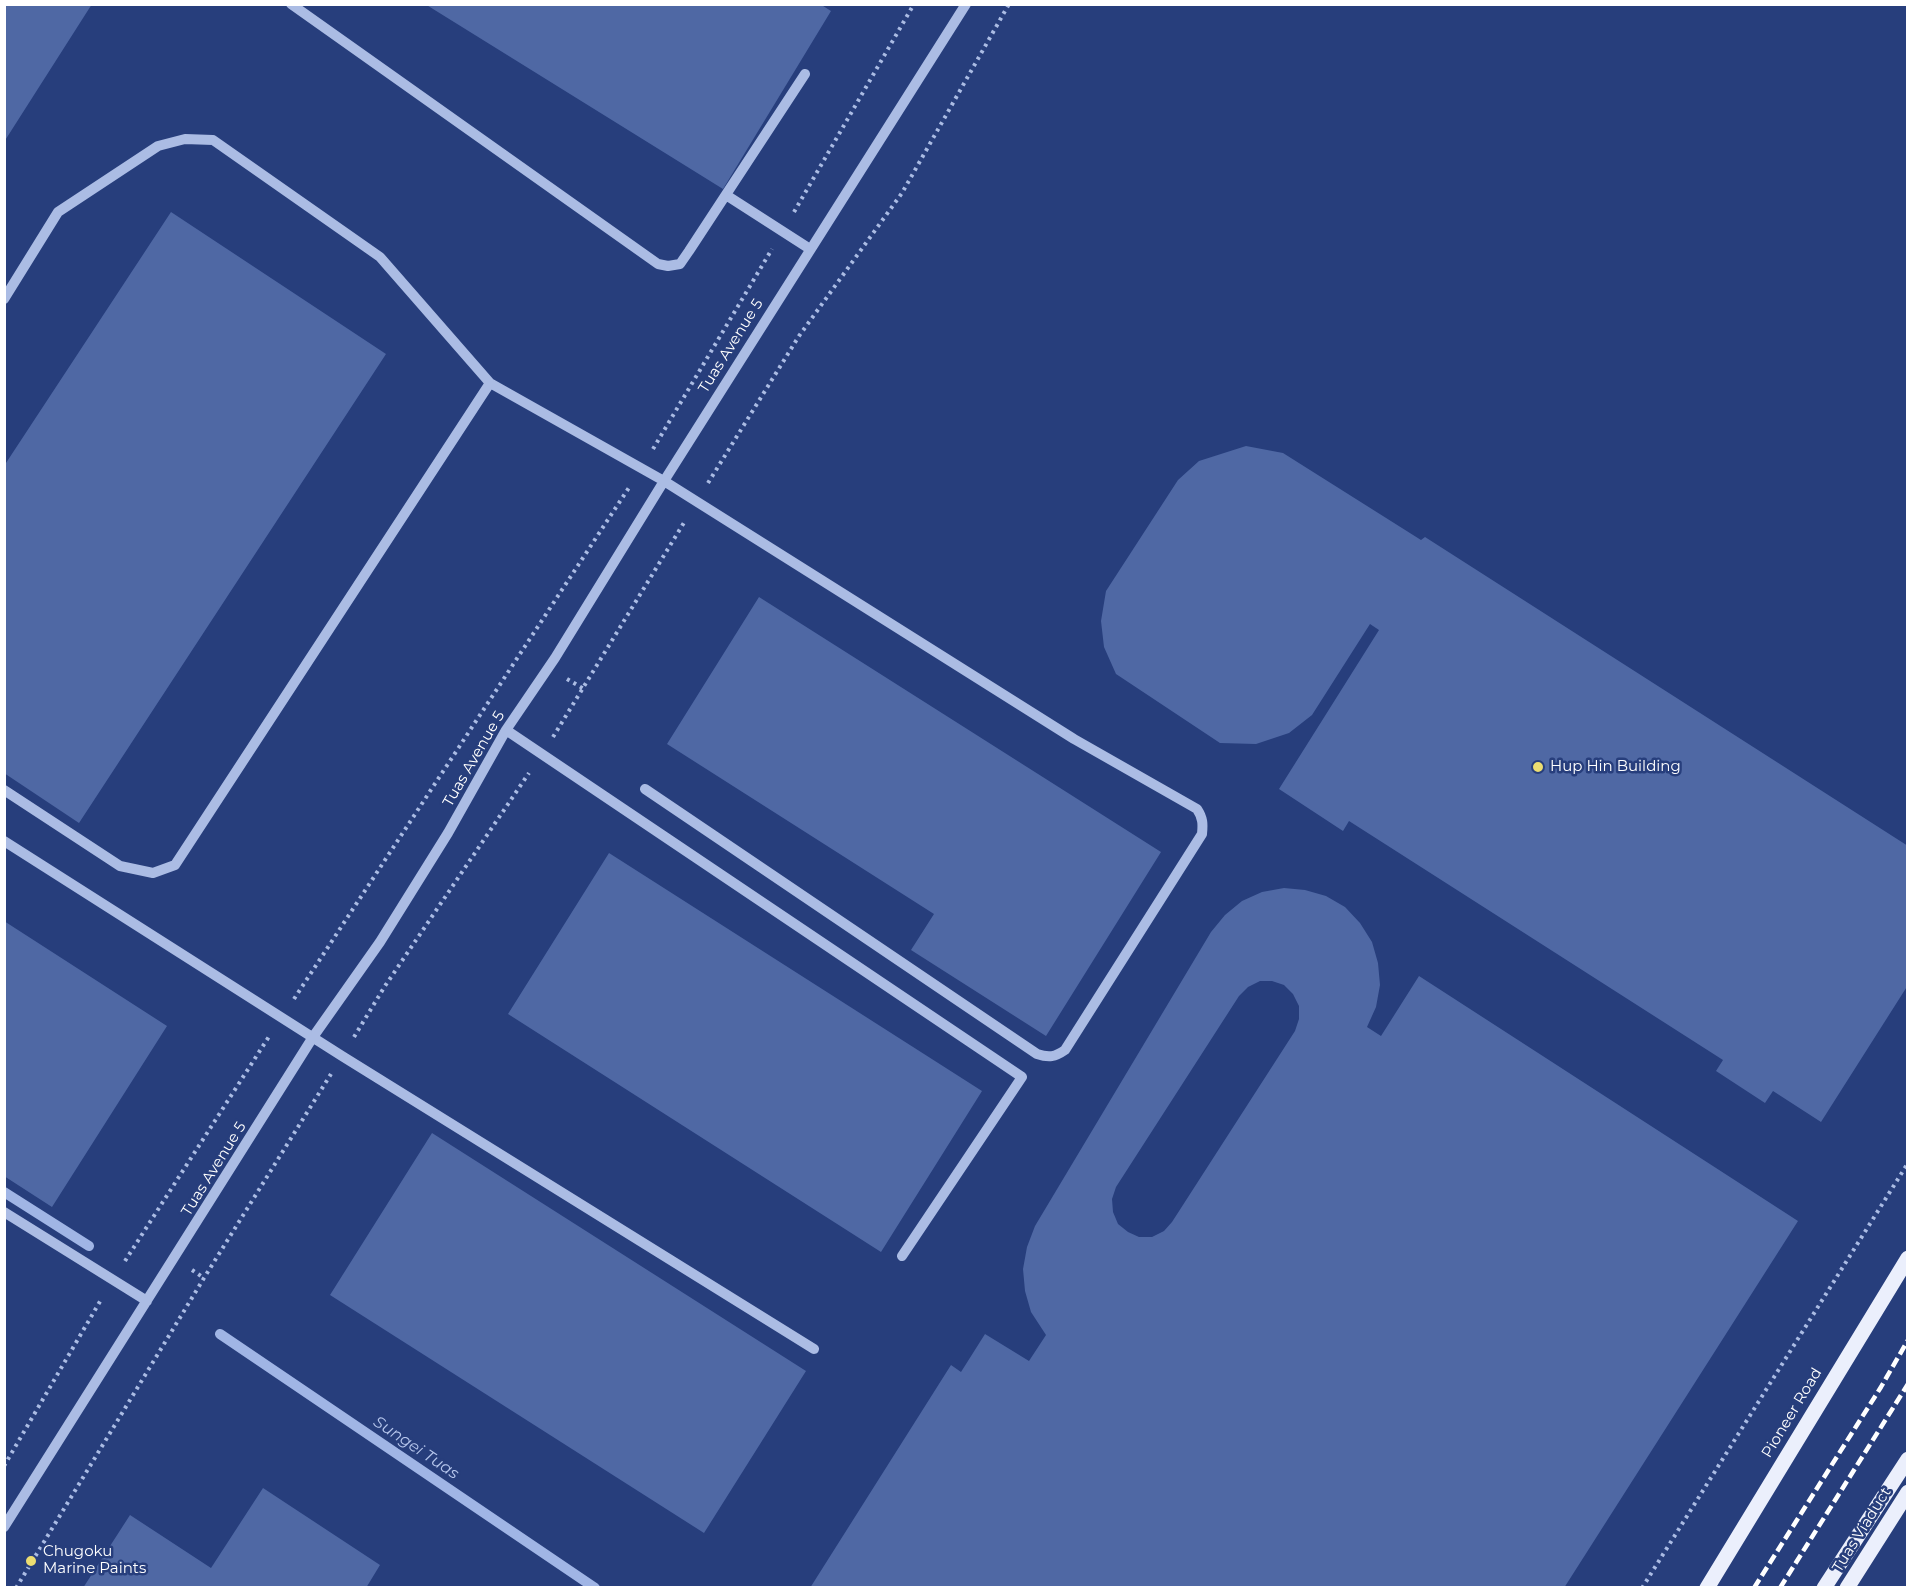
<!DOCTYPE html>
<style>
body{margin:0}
#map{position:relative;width:1912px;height:1592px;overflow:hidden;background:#273e7c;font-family:Montserrat,sans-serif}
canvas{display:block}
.frame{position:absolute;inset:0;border:6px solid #fff;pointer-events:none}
</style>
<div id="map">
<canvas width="1912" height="1592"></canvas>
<div class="frame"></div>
</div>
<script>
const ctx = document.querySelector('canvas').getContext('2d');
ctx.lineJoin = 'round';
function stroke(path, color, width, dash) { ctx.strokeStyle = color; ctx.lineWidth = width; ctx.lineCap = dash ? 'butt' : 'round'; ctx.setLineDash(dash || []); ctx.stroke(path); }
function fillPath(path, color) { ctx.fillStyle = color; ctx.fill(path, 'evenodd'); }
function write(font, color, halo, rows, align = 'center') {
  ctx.font = font + ' Montserrat,sans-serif'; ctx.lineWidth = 5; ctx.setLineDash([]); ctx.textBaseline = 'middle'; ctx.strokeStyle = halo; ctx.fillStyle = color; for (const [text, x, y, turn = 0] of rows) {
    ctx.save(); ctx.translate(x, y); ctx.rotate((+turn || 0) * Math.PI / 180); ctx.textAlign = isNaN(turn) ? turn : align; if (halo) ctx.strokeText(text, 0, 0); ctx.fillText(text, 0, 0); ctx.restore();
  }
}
stroke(new Path2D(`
 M4,1192L89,1246
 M220,1334L595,1588`), '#a0b5e5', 10);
fillPath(new Path2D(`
 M4,4H92L4,142Z
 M425,4H820L831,11L723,189Z
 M171,212L386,354L79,823L4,773V466Z
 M1246,446L1283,453L1421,540L1425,537L1908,846V985L1821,1122L1773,1091L1765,1103L1716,1071L1723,1060L1349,821L1343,831L1279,789L1379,630L1370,624L1312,715L1289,733L1256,744L1220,743L1116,674L1104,647L1101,621L1106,591L1178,480L1199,461Z
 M759,597L1161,852L1046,1036L911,950L934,914L667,744Z
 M609,853L982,1091L881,1252L508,1014Z
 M1284,888L1305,890L1326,896L1345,907L1360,923L1372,942L1378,963L1380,985L1376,1007L1367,1027L1381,1036L1419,976L1798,1221L1564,1588H810L951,1365L961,1372L985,1334L1029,1361L1046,1335L1031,1312L1025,1291L1023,1269L1027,1247L1035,1226L1211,932L1225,915L1242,901L1262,892ZM1260,981H1272L1284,985L1293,994L1299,1006V1019L1295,1031L1172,1222L1164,1231L1152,1237H1139L1128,1232L1118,1224L1113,1212L1112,1199L1116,1187L1239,996L1248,987Z
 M4,921L167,1026L52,1207L4,1176Z
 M432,1133L806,1371L704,1533L330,1295Z
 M263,1488L380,1565L366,1588H83L130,1515L211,1568Z`), '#4f68a4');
stroke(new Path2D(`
 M794,212L914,4
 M653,449L772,249
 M708,483L799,336L902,193L1009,4
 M567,679L584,689
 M553,737L685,521
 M294,999L630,486
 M354,1037L385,986L529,773
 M125,1261L270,1035
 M192,1270L204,1278
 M4,1466L102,1298
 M16,1588L204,1278L331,1074
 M1642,1588L1908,1163`), '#abbce4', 4, [3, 4.5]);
stroke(new Path2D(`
 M291,4L658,264L668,266L680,264L689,251L805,74
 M726,195L810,249
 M4,299L58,212L158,146L185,139L213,140L380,257L490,383L664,481L1074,739L1197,809C1203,818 1203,824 1202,834L1065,1050C1055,1057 1049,1058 1037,1054L645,789
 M506,730L1022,1077L902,1256
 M4,790L120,866L153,873L175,865L490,383
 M4,841L342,1056L814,1349
 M4,1212L147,1301
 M4,1527L313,1037L380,942L448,833L506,730L555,658L664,481L966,4`), '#abbce4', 10);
stroke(new Path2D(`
 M1707,1588L1908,1258
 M1824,1588L1908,1459
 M1847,1588L1908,1492`), '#ebeffc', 15);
stroke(new Path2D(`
 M1754,1588L1881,1387L1908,1340
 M1780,1588L1908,1384`), '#fff', 4.5, [10, 4.5]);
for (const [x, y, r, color] of [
 [1538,767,6,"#ecdd71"],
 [31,1561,6,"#ecdd71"]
]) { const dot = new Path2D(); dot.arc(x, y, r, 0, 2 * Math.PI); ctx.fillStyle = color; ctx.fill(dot); stroke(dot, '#273e7c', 2); }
write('15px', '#fff', '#273e7c', [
 ["Tuas Avenue 5",731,346,-58],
 ["Tuas Avenue 5",474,759,-60],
 ["Tuas Avenue 5",214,1169,-58],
 ["Pioneer Road",1792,1413,-59],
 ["Tuas Viaduct",1862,1530,-58]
]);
write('15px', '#fff', '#273e7c', [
 ["Hup Hin Building",1550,767],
 ["Chugoku",43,1552],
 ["Marine Paints",43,1569]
], 'left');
write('italic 16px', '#b6c6ec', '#273e7c', [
 ["Sungei Tuas",416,1448,34]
]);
</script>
